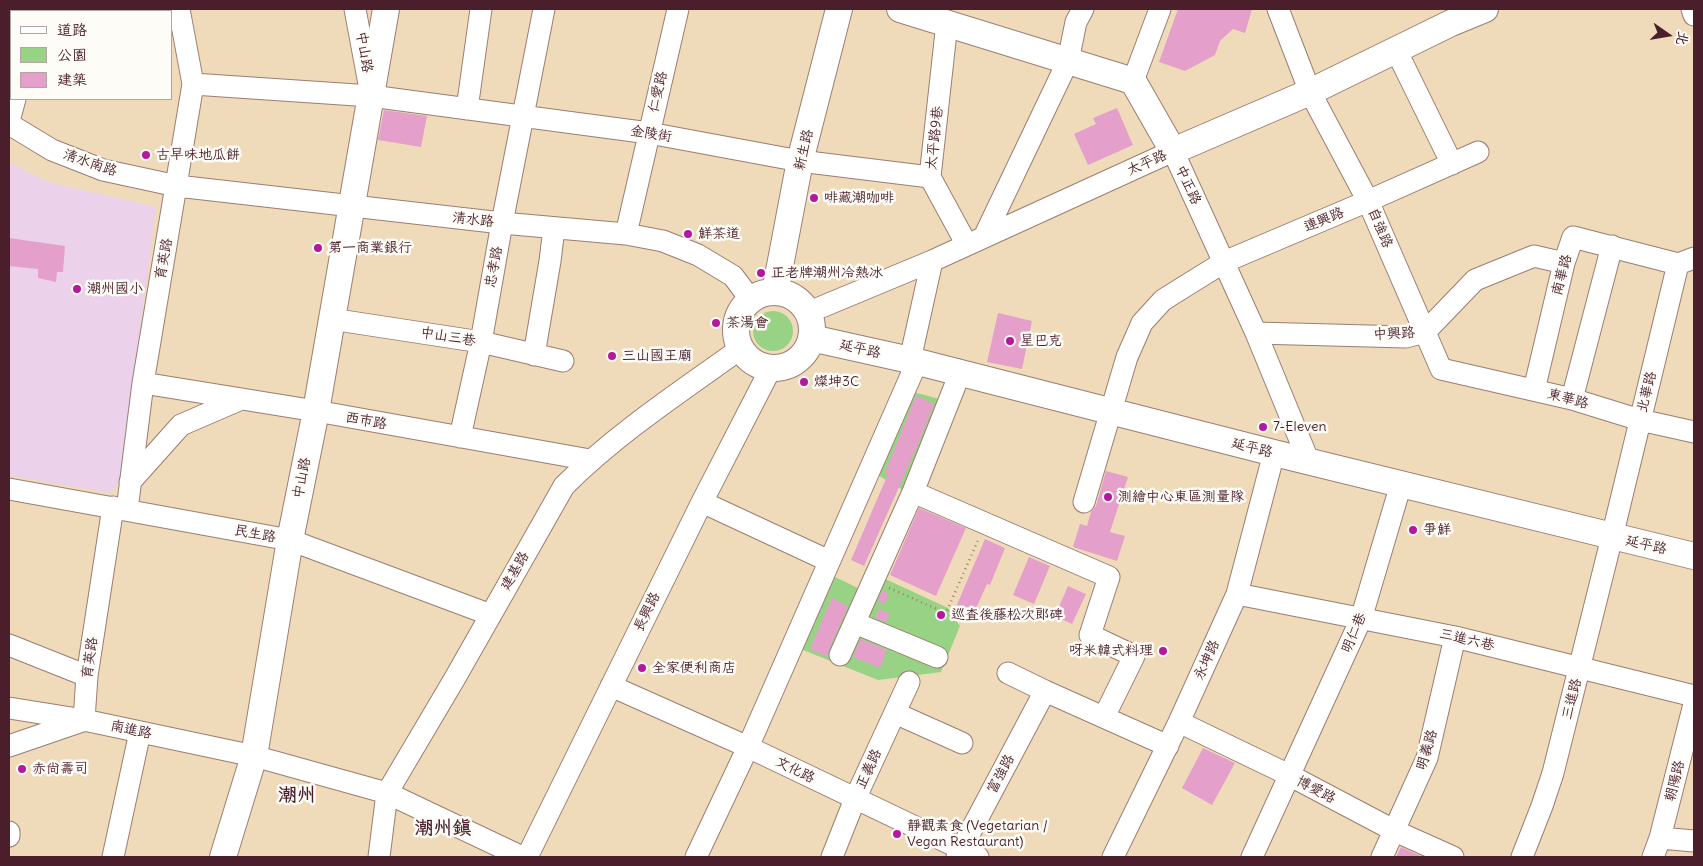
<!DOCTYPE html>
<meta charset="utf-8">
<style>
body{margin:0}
#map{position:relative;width:1703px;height:866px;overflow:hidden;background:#efdbba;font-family:Delius,"LXGW WenKai TC",sans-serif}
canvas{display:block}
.frame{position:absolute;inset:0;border:10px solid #4a1f2b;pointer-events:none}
.legend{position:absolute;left:10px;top:10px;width:162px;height:90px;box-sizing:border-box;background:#fdfcf7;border:1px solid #b5a4a5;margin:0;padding:6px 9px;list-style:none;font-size:15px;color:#4a1f2b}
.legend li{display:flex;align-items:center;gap:10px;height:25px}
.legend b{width:25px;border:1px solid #b5a4a5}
.north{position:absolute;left:1643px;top:10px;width:50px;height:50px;-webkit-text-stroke:4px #fdfcf7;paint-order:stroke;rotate:103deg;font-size:14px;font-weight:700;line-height:20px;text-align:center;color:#4a1f2b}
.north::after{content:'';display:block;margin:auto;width:18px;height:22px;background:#4a1f2b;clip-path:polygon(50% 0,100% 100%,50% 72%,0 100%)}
</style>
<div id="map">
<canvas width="1703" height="866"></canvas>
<div class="frame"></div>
<ul class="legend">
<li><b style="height:6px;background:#fff"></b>道路</li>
<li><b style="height:14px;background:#98d285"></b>公園</li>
<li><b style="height:14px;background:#e4a0cb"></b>建築</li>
</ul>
<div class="north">北</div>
</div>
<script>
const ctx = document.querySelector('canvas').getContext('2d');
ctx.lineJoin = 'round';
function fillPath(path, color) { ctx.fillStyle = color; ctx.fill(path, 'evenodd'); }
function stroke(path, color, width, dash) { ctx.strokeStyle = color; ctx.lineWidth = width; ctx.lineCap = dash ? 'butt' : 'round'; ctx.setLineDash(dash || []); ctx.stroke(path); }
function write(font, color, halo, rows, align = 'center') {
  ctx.font = font + ' Delius,"LXGW WenKai TC",sans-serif'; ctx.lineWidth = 5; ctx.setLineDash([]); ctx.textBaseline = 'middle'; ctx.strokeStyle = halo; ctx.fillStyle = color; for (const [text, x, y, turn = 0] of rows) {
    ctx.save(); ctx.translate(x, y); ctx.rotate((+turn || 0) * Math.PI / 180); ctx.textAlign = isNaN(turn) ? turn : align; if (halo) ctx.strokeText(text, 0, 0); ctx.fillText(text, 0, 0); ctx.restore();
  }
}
fillPath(new Path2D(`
 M9,162L48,182L156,207L121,478L111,493L9,476Z`), '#ecd1ea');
fillPath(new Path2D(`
 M753 331a20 20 0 1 1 40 0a20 20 0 1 1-40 0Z
 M913,392L955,403L881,577L948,608L960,626L941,672L878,680L798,648L831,575L862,590L906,492L876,474Z`), '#98d285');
fillPath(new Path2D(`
 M1178,9H1252L1245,33L1233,29L1220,41L1215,55L1185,71L1159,62Z
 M1117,108L1133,145L1088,165L1074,134L1096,124L1093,118Z
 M384,110L427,116L421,147L378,140Z
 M9,238L65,246L63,272H57L56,282L38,278V269L9,266Z
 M998,313L1032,321L1022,369L987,362Z
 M916,396L934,404L919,442L864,566L851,560L888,474L885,472Z
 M1106,471L1128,477L1110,532L1125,536L1117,561L1073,547L1080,524L1087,526L1091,512L1096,506Z
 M919,508L966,528L936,596L890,575Z
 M985,539L1005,548L990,585L987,584L970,622L953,614Z
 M1029,557L1050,566L1034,604L1013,595Z
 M1068,586L1086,594L1072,624L1055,616Z
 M882,591L889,594L885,604L878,601Z
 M832,598L848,606L829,650L828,657L810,649Z
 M879,609L890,614L886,622L875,618Z
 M861,639L887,650L880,668L853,657Z
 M1203,748L1235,763L1212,805L1182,788Z
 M1401,847L1423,857H1396Z`), '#e4a0cb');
const minor = new Path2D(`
 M355,9L369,84
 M1278,9L1310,92L1368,201L1441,369L1572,399L1640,420L1694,432
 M1692,9L1694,15
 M42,11L50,9
 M947,23L930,177L967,245
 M1396,50L1452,164
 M1133,81L1160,9
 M193,84L371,96L649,133L800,161L930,177
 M467,109L481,9
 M9,121L15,99
 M9,124L52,150L103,170L177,186L502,223L626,234L663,241L698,255L733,276L751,300
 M626,234L678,9
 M984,237L1068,61L1076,22L1083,9
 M807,313L932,261L1173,151L1256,333L1309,462
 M331,319L481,342L563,361
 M1256,333L1406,337L1425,332L1475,280L1534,256L1564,263
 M534,355L550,261L554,228
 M910,360L932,261
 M960,373L913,492L1109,577L1090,635L1134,656L1104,717
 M143,383L316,411L590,460
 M1534,390L1564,263L1573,237L1678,264
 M1572,399L1612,246
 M460,437L481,342L502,223L544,9
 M130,482L181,425L239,400
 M9,489L290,540L491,615
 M702,502L829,561
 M1084,502L1127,357L1142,323L1163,300L1224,262L1368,201L1478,152
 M127,510L143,383L193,84L179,9
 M1237,594L1455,637L1694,696
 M855,623L937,657
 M9,645L87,676
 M840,655L913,492
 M1008,673L1045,691L1168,746
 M611,686L748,747L978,857
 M9,708L84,720L254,756L387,793L522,857
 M895,713L962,743
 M84,720L87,676L113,507
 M1179,722L1289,775L1395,831L1453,857
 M9,746L82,721
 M9,832V836
 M1660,838L1694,841
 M113,857L140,732
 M379,857L387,793L455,678L564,486C616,434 680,392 740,349
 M527,857L702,502L771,368
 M696,857L748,747L917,362
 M832,857L855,799L909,682
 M957,857L1045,691
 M1113,857L1179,722L1237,594L1274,453
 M1252,857L1361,619L1401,484
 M1382,857L1427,758L1455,637
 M1522,857L1542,806L1553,773L1612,537L1678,264L1694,258
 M1653,857L1660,838L1694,704`);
const major = new Path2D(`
 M900,9L1133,81L1173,151L1310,92L1451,23L1485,9
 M775,292L800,161L839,9
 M736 330a38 38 0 1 1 76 0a38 38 0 1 1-76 0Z
 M811,338L910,360L1274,453L1694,556
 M223,857L254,756L290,540L316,411L386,9`);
stroke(minor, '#9c7d72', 23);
stroke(major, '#9c7d72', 28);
stroke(new Path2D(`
 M889,588L946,613L979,538`), '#9c7d72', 2.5, [1, 4]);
stroke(minor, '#fff', 21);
stroke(major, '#fff', 26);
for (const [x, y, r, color] of [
 [146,155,5,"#b5179e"],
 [814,198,5,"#b5179e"],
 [688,234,5,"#b5179e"],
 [318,248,5,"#b5179e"],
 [761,273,5,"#b5179e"],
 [77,289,5,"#b5179e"],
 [716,323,5,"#b5179e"],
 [1010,341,5,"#b5179e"],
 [612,356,5,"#b5179e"],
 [804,382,5,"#b5179e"],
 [1263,427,5,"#b5179e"],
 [1108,497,5,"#b5179e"],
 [1413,530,5,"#b5179e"],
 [941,615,5,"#b5179e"],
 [1163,651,5,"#b5179e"],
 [642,668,5,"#b5179e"],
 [22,769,5,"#b5179e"],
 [897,834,5,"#b5179e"]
]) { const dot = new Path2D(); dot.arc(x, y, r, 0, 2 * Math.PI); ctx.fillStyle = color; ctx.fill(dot); stroke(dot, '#fdfcf7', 2); }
write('14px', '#4a1f2b', '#fdfcf7', [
 ["中山路",364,52,81],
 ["仁愛路",658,92,-77],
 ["金陵街",651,134,9],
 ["太平路9巷",935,138,-84],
 ["新生路",804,150,-77],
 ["清水南路",90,163,19],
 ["太平路",1147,163,-24],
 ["中正路",1188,185,65],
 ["清水路",473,220,6],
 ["連興路",1324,220,-23],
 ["自強路",1380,228,67],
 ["育英路",164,259,-80],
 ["忠孝路",494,267,-80],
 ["南華路",1562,275,-75],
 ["中興路",1394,334,-3],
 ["中山三巷",448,337,9],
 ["延平路",860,349,13],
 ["北華路",1647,392,-76],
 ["東華路",1568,399,15],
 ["西市路",366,421,10],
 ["延平路",1252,448,14],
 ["中山路",302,478,-79],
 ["民生路",255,534,10],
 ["延平路",1646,545,13],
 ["建基路",515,571,-60],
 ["長興路",647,612,-64],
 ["明仁巷",1354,633,-67],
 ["三進六巷",1467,640,13],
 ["育英路",90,658,-82],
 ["永坤路",1207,660,-66],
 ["三進路",1572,699,-76],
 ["南進路",131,730,12],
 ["明義路",1427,750,-73],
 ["正義路",869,769,-65],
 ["文化路",795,770,26],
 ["富強路",1001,774,-62],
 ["朝陽路",1675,781,-76],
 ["博愛路",1316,790,28]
]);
write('14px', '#4a1f2b', '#fdfcf7', [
 ["古早味地瓜餅",156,155],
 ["啡藏潮咖啡",824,198],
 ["鮮茶道",698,234],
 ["第一商業銀行",328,248],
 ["正老牌潮州冷熱冰",771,273],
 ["潮州國小",87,289],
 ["茶湯會",726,323],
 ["星巴克",1020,341],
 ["三山國王廟",622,356],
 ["燦坤3C",814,382],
 ["7-Eleven",1273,427],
 ["測繪中心東區測量隊",1118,497],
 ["爭鮮",1423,530],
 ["巡查後藤松次郎碑",951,615],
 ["呀米韓式料理",1153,651,"right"],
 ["全家便利商店",652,668],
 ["赤尚壽司",32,769],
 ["靜觀素食 (Vegetarian /",907,826],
 ["Vegan Restaurant)",907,842]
], 'left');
write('bold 19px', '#4a1f2b', '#fdfcf7', [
 ["潮州",297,796],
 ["潮州鎮",443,829]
]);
</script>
